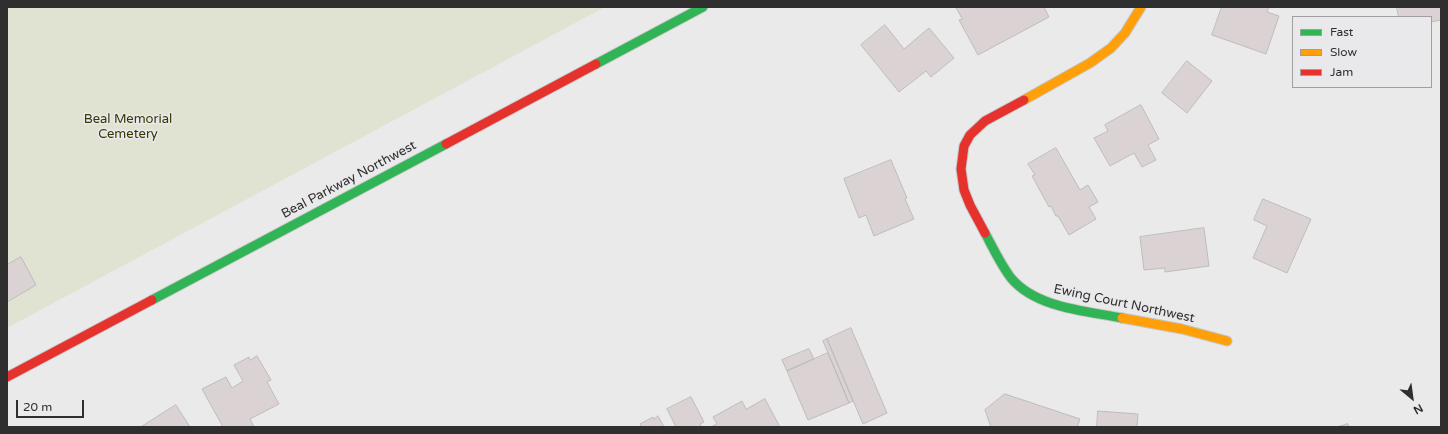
<!DOCTYPE html>
<style>
body{margin:0}
#map{position:relative;width:1448px;height:434px;overflow:hidden;background:#eaeaeb;font-family:"Varela Round",sans-serif}
canvas{display:block}
.frame{position:absolute;inset:0;border:8px solid #2f2f30;pointer-events:none}
.legend{position:absolute;left:1292px;top:16px;width:140px;height:72px;box-sizing:border-box;background:#e9e9ec;border:1px solid #9f9fa1;margin:0;padding:5px 7px;list-style:none;font-size:12px;color:#2f2f30}
.legend li{display:flex;align-items:center;gap:8px;height:20px}
.legend b{width:20px;border:1px solid #9f9fa1}
.north{position:absolute;left:1392px;top:378px;width:40px;height:40px;-webkit-text-stroke:3px #e9e9ec;paint-order:stroke;rotate:151deg;font-size:11px;font-weight:700;line-height:16px;text-align:center;color:#2f2f30}
.north::after{content:'';display:block;margin:auto;width:14px;height:18px;background:#2f2f30;clip-path:polygon(50% 0,100% 100%,50% 72%,0 100%)}
.scale{position:absolute;left:16px;top:400px;width:68px;height:18px;box-sizing:border-box;border:2px solid #2f2f30;border-top:0;padding-left:5px;font-size:12px;line-height:14px;white-space:nowrap;color:#2f2f30;-webkit-text-stroke:3px #e9e9ec;paint-order:stroke}
</style>
<div id="map">
<canvas width="1448" height="434"></canvas>
<div class="frame"></div>
<ul class="legend">
<li><b style="height:5px;background:#30b455"></b>Fast</li>
<li><b style="height:5px;background:#ff9f0a"></b>Slow</li>
<li><b style="height:5px;background:#e5322d"></b>Jam</li>
</ul>
<div class="north">N</div>
<div class="scale">20 m</div>
</div>
<script>
const ctx = document.querySelector('canvas').getContext('2d');
ctx.lineJoin = 'round';
function fillPath(path, color) { ctx.fillStyle = color; ctx.fill(path, 'evenodd'); }
function stroke(path, color, width, dash) { ctx.strokeStyle = color; ctx.lineWidth = width; ctx.lineCap = dash ? 'butt' : 'round'; ctx.setLineDash(dash || []); ctx.stroke(path); }
function write(font, color, halo, rows, align = 'center') {
  ctx.font = font + ' "Varela Round",sans-serif'; ctx.lineWidth = 3; ctx.setLineDash([]); ctx.textBaseline = 'middle'; ctx.strokeStyle = halo; ctx.fillStyle = color; for (const [text, x, y, turn = 0] of rows) {
    ctx.save(); ctx.translate(x, y); ctx.rotate((+turn || 0) * Math.PI / 180); ctx.textAlign = isNaN(turn) ? turn : align; if (halo) ctx.strokeText(text, 0, 0); ctx.fillText(text, 0, 0); ctx.restore();
  }
}
fillPath(new Path2D(`
 M7,7H605L7,328Z`), '#e1e3d2');
const building = new Path2D(`
 M956,7H1044L1049,17L978,55L959,20L962,19Z
 M1222,7H1269L1267,12L1279,16L1266,54L1212,35Z
 M1397,7H1441V20L1431,22V17H1399Z
 M885,25L904,49L929,28L954,58L931,77L926,71L899,92L861,45Z
 M1187,61L1212,81L1187,113L1162,93Z
 M1141,105L1159,139L1148,145L1156,160L1142,167L1134,153L1110,166L1094,138L1108,131L1105,125Z
 M1056,148L1080,190L1088,185L1098,202L1089,207L1096,219L1069,235L1058,216H1056L1051,206L1049,207L1032,176L1035,175L1028,164Z
 M891,160L907,198L905,199L914,219L874,236L866,215L859,218L844,179Z
 M1263,199L1311,219L1287,273L1253,258L1267,226L1254,220Z
 M1204,228L1209,266L1165,272V268L1144,270L1140,237Z
 M21,257L36,285L7,302V265Z
 M851,328L887,413L863,424L827,339Z
 M827,339L853,401L849,403L823,341Z
 M809,349L814,359L787,371L782,360Z
 M828,353L849,403L808,420L787,371Z
 M257,356L271,380L267,382L279,404L250,419L254,427H223L202,389L226,377L232,388L243,381L234,365L249,357L250,360Z
 M1005,394L1080,419L1077,427H991L985,410Z
 M691,397L704,422L700,424L702,427H676L667,409Z
 M765,399L780,427H711L717,424L713,417L742,401L746,409Z
 M176,405L190,427H141Z
 M1098,411L1138,414L1137,427H1097Z
 M658,416L664,427H639L641,426L640,424L653,417L654,419Z
 M1348,424L1349,427H1337Z`);
fillPath(building, '#dad2d3');
stroke(building, '#bdbcbd', 1);
const fast = new Path2D(`
 M596,64L703,7
 M985,233C993,248 1001,265 1011,278C1036,308 1086,311 1122,318
 M152,300L446,144`);
const slow = new Path2D(`
 M1024,100L1090,63L1111,48L1125,33L1141,7
 M1122,318L1182,329L1227,341`);
const jam = new Path2D(`
 M446,144L596,64
 M985,233L970,205L964,190L961,169L964,146L970,135L985,121L1024,100
 M7,377L152,300`);
stroke(fast, '#c7c7c8', 11);
stroke(slow, '#c7c7c8', 11);
stroke(jam, '#c7c7c8', 11);
stroke(fast, '#30b455', 9);
stroke(slow, '#ff9f0a', 9);
stroke(jam, '#e5322d', 9);
write('13px', '#373701', '#e9e9ec', [
 ["Beal Memorial",128,120],
 ["Cemetery",128,135]
]);
write('13px', '#2f2f30', '#e9e9ec', [
 ["Beal Parkway Northwest",349,180,-28],
 ["Ewing Court Northwest",1124,304,12]
]);
</script>
